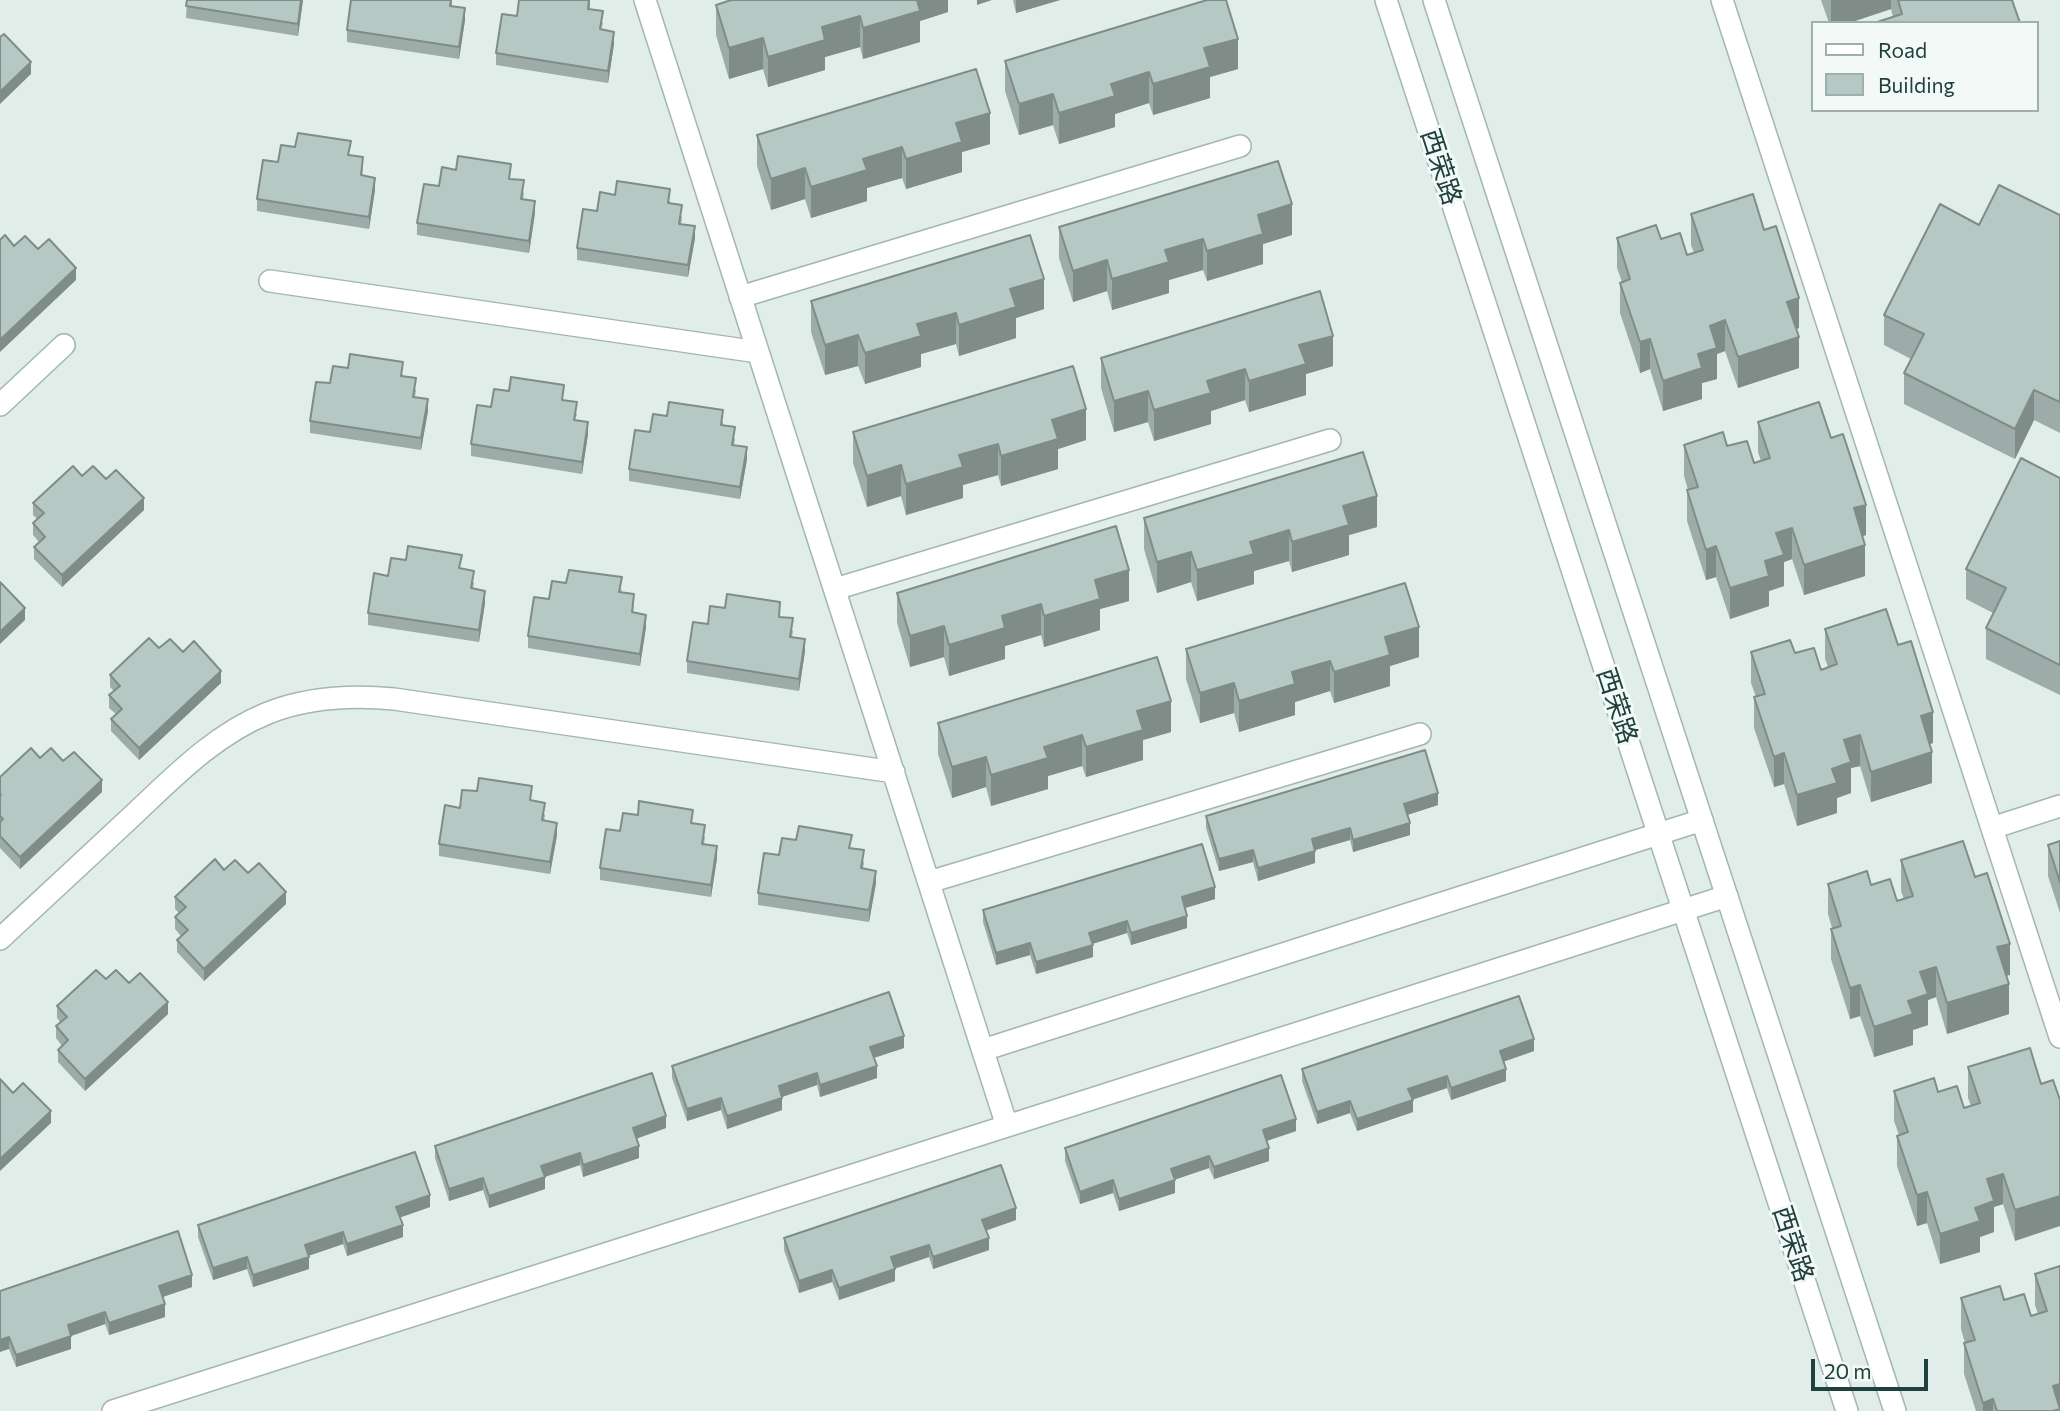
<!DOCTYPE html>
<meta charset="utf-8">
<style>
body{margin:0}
#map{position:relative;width:2060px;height:1411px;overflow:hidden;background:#e1ede9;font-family:Commissioner,sans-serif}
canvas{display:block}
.legend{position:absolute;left:1811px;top:21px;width:228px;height:91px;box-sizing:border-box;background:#f2f9f7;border:2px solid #9eafac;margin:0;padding:9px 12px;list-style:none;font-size:21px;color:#1f403c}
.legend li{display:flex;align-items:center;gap:14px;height:35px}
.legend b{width:35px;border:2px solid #9eafac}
.scale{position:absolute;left:1811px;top:1359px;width:117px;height:32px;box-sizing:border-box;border:4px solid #1f403c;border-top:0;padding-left:9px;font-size:21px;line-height:24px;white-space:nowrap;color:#1f403c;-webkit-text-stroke:5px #f2f9f7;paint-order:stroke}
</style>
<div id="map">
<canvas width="2060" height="1411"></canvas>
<ul class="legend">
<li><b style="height:9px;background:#fff"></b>Road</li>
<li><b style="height:19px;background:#b6c8c3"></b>Building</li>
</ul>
<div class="scale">20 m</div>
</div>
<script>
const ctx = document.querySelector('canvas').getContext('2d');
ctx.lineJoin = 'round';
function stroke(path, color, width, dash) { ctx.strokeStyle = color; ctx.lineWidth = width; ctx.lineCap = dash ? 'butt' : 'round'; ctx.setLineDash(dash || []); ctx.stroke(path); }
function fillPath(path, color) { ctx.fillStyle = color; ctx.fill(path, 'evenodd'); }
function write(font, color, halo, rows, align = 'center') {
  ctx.font = font + ' Commissioner,"Noto Sans SC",sans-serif'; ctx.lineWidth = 6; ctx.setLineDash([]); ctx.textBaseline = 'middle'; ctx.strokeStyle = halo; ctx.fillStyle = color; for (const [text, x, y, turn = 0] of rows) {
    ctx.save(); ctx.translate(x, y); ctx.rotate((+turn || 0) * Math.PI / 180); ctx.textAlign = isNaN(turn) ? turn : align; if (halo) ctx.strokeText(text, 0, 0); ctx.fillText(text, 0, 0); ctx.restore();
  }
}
const lane = new Path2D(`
 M1722,0L2060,1037
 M270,281L758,352
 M740,297L1240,146
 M0,405L64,345
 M835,589L1330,440
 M1992,828L2060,806
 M929,882L1420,734
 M0,939C43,899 86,859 129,819C172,779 213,735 268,713C309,697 351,695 394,699L894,772
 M983,1050L1702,820
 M1007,1126L1727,896
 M113,1411L1007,1126L645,0`);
const street = new Path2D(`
 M1386,0L1847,1411
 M1434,0L1895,1411`);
stroke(lane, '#a3b6b2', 24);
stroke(street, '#a3b6b2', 24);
stroke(lane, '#fff', 21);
stroke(street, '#fff', 21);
fillPath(new Path2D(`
 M187,0H303L298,36L186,18Z
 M351,0H452V6L465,20L459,59L347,42V30Z
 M590,0V9L603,23L601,29L614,44L608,83L496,65V53Z
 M948,0V12L920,21V42L863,59L860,47L825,57V70L768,87L763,69L729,79L716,35V5Z
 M1013,0H1060L1016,13Z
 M1821,0H2012L1893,17L1891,9L1849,23H1829Z
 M1005,61L1238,69L1210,77V98L1153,115L1149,103L1115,114V127L1059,144L1053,125L1019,135L1005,91Z
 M757,135L990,144L962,152V172L906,189L902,178L867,188V201L811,218L805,199L771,210L757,166Z
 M351,155L363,169L362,176L375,190L369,229L257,211V199L278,162Z
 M456,170L511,179L524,193L523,199L535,213L529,253L417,235V223L439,186Z
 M615,195L670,201V204L682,217L681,224L695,238L688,277L577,260V248Z
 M1691,214L1764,230L1799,328L1796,329L1799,368L1738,388L1725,351L1717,354V379L1702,383V399L1663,411L1650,369L1640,373L1620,313V283L1622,282L1617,268V238L1661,239L1687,255L1694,253L1691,245Z
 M2060,215V433L2034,420L2015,459L1904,404V373L1911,359L1884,345V315L1979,225Z
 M1059,227L1292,235L1263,244V264L1207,281L1203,270L1169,280V293L1112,310L1107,291L1073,302L1059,258Z
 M811,301L1044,309L1016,318V338L959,356L956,344L921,354V367L865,384L858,366L825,375L811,332Z
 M1101,358L1333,366L1306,374V395L1249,412L1245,400L1211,411V424L1154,441L1148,422L1114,432L1101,388Z
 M403,374V377L416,390L415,397L428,411L421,450L310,433V421Z
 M564,400L577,414L575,420L588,434L582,474L471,456V444Z
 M667,416L723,422V425L735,439L734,445L747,459L740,499L629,481V469L650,432Z
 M1758,422L1831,438L1866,535L1862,536L1865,576L1804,595L1792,559L1784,562V586L1769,591V606L1730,619L1716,577L1706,580L1687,521V490H1688L1684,476V445L1727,446L1754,463L1761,461L1758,452Z
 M853,432L1086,440L1058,449V469L1001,486L998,475L963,485V498L906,515L901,496L867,507L853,463Z
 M82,476L106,479L144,510L62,587L34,559V547L39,542L33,535V523L37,519L33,515V503Z
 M2060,478V695L1986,659V628L1993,613L1966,599V569Z
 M1144,518L1377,527L1349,535V555L1292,572L1289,561L1254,571V584L1197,601L1191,582L1157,593L1144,549Z
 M461,569L474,583L473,589L485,603L479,642L368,625V613L388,576Z
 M622,589L621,592L634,606L633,612L646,627L640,666L528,648V636L549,599Z
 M897,593L1129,601L1100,609V630L1044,647L1041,635L1005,646V659L949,676L944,657L910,667L897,623Z
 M780,617L793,631L792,637L805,651L799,691L687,673V661L708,624Z
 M1825,629L1933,743L1930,744L1932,783L1871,802L1860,766L1851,768V793L1837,798V813L1797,826L1784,784L1774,787L1754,728V697H1756L1751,683V652L1795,653L1821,670L1828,667L1825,659Z
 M159,648L183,652L221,683L139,760L111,731V719L116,714L109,708V695L114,691L110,687V675Z
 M1186,649L1419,657L1390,666V686L1334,703L1330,691L1295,702V715L1239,732L1234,713L1200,723L1186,679Z
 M938,723L1171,732L1143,740V760L1086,777L1082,766L1048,776V789L991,806L986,787L952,798L938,754Z
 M40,758L63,761L102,792L20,869L0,848V777Z
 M532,800L545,815L544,821L557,835L550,874L439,856V844L460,808Z
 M1438,805L1407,815L1410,835L1353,852L1350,840L1315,850V863L1258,881L1253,862L1219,871L1206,828V816Z
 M693,824L705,837L704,844L717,858L711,897L600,880V868Z
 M2060,841V913L2048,876V845Z
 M851,849L864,862L863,869L876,883L869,922L758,905V893L779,855Z
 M1901,860L2010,975H2006L2009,1014L1947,1034L1936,997L1928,1000V1025L1913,1030V1045L1874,1057L1860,1016L1850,1019L1831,959V929L1832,928L1828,914V884L1871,885L1897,901L1904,899L1901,891Z
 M224,870L248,873L286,904L204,981L177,952V940L181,936L175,929V917L179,913L175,909V897Z
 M1215,899L1185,908L1187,928L1131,945L1127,933L1092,944L1093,957L1036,974L1030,955L996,965L983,922V910Z
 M106,979L129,983L168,1014L85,1091L58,1062V1050L62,1046L56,1038V1026L60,1022L57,1018V1006Z
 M904,1048L874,1058L877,1078L820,1097L817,1085L782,1097V1110L727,1129L721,1110L687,1121L672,1078V1066Z
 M2030,1048L2015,1241L2003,1204L1994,1207V1232L1980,1237V1252L1940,1264L1927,1223L1917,1226L1897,1166V1136L1899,1135L1894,1121V1091L1938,1092L1964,1108L1971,1106L1968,1098V1067Z
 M1534,1051L1504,1061L1506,1081L1451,1100L1447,1088L1412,1100L1413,1112L1357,1131L1350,1113L1317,1124L1302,1081V1069Z
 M666,1128L636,1138L639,1158L583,1177L580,1165L545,1177V1189L489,1208L483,1190L449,1201L435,1158V1146Z
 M1296,1131L1267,1141L1269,1161L1214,1179L1209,1168L1175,1179V1193L1119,1211L1113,1193L1080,1204L1065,1161V1148Z
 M430,1207L400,1217L403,1237L347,1256L343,1244L308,1256L309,1269L253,1287L247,1269L213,1280L198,1237V1225Z
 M1016,1220L986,1230L989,1250L933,1269L929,1257L894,1268L895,1281L839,1300L832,1282L799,1293L784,1250V1238Z
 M2060,1266V1411H1976L1964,1374V1343H1965L1961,1329V1298L2004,1300L2031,1316L2038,1314L2035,1305V1274Z
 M192,1287L163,1297L165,1317L109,1335L105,1324L71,1336V1349L16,1367L9,1349L0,1291Z`), '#9daca8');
fillPath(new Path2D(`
 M301,0H303L298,36V24Z
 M914,0H948V12L920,21V42L863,59V28Z
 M977,0H992L977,5Z
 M1016,0H1060L1016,13Z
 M1831,0H1891V9L1849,23H1831Z
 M465,8V20L459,59V47Z
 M860,16V47L825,57V70L768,87V57L822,27Z
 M614,32V44L608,83V71Z
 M763,38V69L729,79V48Z
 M1238,39V69L1210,77V98L1153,115V84L1204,48Z
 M31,62V74L0,104V92Z
 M1149,72V103L1115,114V127L1059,144V113L1111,84Z
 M1053,94V125L1019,135V104Z
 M990,113V144L962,152V172L906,189V159L956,123Z
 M902,147V178L867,188V201L811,218V187L863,159Z
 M805,168V199L771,210V179Z
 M375,178V190L369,229V217Z
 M535,201V213L529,253V241Z
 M1292,204V235L1263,244V264L1207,281V251L1258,215Z
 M695,226V238L688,277V265Z
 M1203,239V270L1169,280V293L1112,310V279L1165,250Z
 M1107,260V291L1073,302V271Z
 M76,268V280L0,352V340Z
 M1044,279V309L1016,318V338L959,356V325L1010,289Z
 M1799,298V328L1787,332V302Z
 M956,313V344L921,354V367L865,384V353L917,324Z
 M1725,320V351L1717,354V379L1702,383V399L1663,411V381L1698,354L1710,326Z
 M858,335V366L825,375V345Z
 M1333,336V366L1306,374V395L1249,412V381L1299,345Z
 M1799,337V368L1738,388V357Z
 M1650,339V369L1640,373V342Z
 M1245,369V400L1211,411V424L1154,441V410L1207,381Z
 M2034,390V420L2015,459V429Z
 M1148,391V422L1114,432V401Z
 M428,399V411L421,450V438Z
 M1086,409V440L1058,449V469L1001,486V456L1052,420Z
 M588,422V434L582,474V462Z
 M998,444V475L963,485V498L906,515V484L959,455Z
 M747,447V459L740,499V487Z
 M901,465V496L867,507V476Z
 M1377,496V527L1349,535V555L1292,572V542L1343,506Z
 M144,498V510L62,587V575Z
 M1866,505V535L1854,539V508Z
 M1792,528V559L1784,562V586L1769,591V606L1730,619V588L1765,561L1776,533Z
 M1289,530V561L1254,571V584L1197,601V570L1250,542Z
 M1865,545V576L1804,595V565Z
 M1716,546V577L1706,580V550Z
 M1191,552V582L1157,593V562Z
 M1129,570V601L1100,609V630L1044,647V616L1095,580Z
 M485,591V603L479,642V630Z
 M1041,604V635L1005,646V659L949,676V645L1002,616Z
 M25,608V620L0,644V632Z
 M646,615V627L640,666V654Z
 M944,626V657L910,667V636Z
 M1419,627V657L1390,666V686L1334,703V672L1385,637Z
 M805,639V651L799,691V679Z
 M1330,661V691L1295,702V715L1239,732V701L1292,672Z
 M221,671V683L139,760V748Z
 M1234,683V713L1200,723V693Z
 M1171,701V732L1143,740V760L1086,777V747L1137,711Z
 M1933,712V743L1921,747V716Z
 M1082,735V766L1048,776V789L991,806V775L1044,747Z
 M1860,735V766L1851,768V793L1837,798V813L1797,826V795L1832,769L1844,740Z
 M1932,752V783L1871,802V772Z
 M1784,753V784L1774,787V757Z
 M986,757V787L952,798V767Z
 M102,780V792L20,869V857Z
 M1438,793V805L1404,816V804Z
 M557,823V835L550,874V862Z
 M1410,823V835L1353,852V840Z
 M1350,828V840L1312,851V839Z
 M717,846V858L711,897V885Z
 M1253,850V862L1219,871V859Z
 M1315,851V863L1258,881V868Z
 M876,871V883L869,922V910Z
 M1215,887V899L1182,909V897Z
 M286,892V904L204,981V969Z
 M1187,916V928L1131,945V933Z
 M1127,921V933L1089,945V933Z
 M1030,943V955L996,965V953Z
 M2010,944V975L1997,978V947Z
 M1093,945V957L1036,974V962Z
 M1936,967V997L1928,1000V1025L1913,1030V1045L1874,1057V1027L1908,1001L1920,972Z
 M2009,984V1014L1947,1034V1003Z
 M1860,985V1016L1850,1019V988Z
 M168,1002V1014L85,1091V1079Z
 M904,1036V1048L870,1059V1047Z
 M1534,1039V1051L1500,1063V1051Z
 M877,1066V1078L820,1097V1085Z
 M1506,1069V1081L1451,1100V1088Z
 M817,1073V1085L779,1098V1086Z
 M1447,1076V1088L1408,1101V1089Z
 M721,1098V1110L687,1121V1109Z
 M782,1098V1110L727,1129V1116Z
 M1413,1100V1112L1357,1131V1119Z
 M1350,1101V1113L1317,1124V1112Z
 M51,1111V1123L0,1171V1159Z
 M666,1116V1128L633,1140V1128Z
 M1296,1119V1131L1263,1142V1130Z
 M639,1146V1158L583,1177V1165Z
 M1269,1148V1161L1214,1179V1167Z
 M580,1153V1165L541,1178V1166Z
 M1209,1156V1168L1171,1181V1169Z
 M2003,1174V1204L1994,1207V1232L1980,1237V1252L1940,1264V1234L1975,1208L1987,1179Z
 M545,1177V1189L489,1208V1196Z
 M483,1178V1190L449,1201V1189Z
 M1113,1180V1193L1080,1204V1192Z
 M1175,1180V1193L1119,1211V1199Z
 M1927,1192V1223L1917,1226V1195Z
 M430,1195V1207L396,1219V1207Z
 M2060,1196V1226L2015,1241V1210Z
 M1016,1208V1220L982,1232V1220Z
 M403,1225V1237L347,1256V1244Z
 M343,1232V1244L305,1257V1245Z
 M989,1238V1250L933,1269V1257Z
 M929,1245V1257L891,1270V1257Z
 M247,1257V1269L213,1280V1268Z
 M309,1257V1269L253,1287V1275Z
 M895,1269V1281L839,1300V1288Z
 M832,1270V1282L799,1293V1281Z
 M192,1275V1287L159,1298V1286Z
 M165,1304V1317L109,1335V1323Z
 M105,1312V1324L68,1337V1325Z
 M71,1336V1349L16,1367V1355Z
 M9,1337V1349L0,1352V1340Z
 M2060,1384V1411H2053V1386Z
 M1993,1399V1411H1983V1403Z`), '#7f8c88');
const building = new Path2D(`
 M187,0H301L298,24L186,6Z
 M351,0H451L450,6L465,8L459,47L347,30Z
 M519,0H589L588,9L603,11L600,29L614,32L608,71L496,53L502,14L517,16Z
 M731,0H917L920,11L863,28L860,16L822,27L825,40L768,57L763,38L729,48L716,5Z
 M1207,0H1226L1238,39L1204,48L1210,67L1153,84L1149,72L1111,84L1115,96L1059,113L1053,94L1019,104L1005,61Z
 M1898,0H2012L2020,23H1874L1902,14Z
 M4,34L31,62L0,92V37Z
 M976,69L990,113L956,123L962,142L906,159L902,147L863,159L867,170L811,187L805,168L771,179L757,135Z
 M298,133L351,141L348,155L363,157L361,175L375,178L369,217L257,199L263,160L278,162L281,145L295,147Z
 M458,156L511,164L509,179L524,180L521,199L535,201L529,241L417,223L424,184L439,186L442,167L456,170Z
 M1278,161L1292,204L1258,215L1263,234L1207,251L1203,239L1165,250L1169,262L1112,279L1107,260L1073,271L1059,227Z
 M617,181L670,189L668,203L682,205L679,224L695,226L688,265L577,248L583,209L597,211L600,192L615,195Z
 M1999,185L2060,215V402L2034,390L2015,429L1904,373L1924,334L1884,315L1940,204L1979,225Z
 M1753,194L1764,230L1776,226L1799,298L1787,302L1799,337L1738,357L1725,320L1710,326L1717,348L1698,354L1702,368L1663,381L1650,339L1640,342L1620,283L1630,279L1617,238L1656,225L1661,239L1680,233L1687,255L1703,250L1691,214Z
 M5,235L14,246L25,236L38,249L49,239L76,268L0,340V240Z
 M1030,235L1044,279L1010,289L1016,307L959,325L956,313L917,324L921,336L865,353L858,335L825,345L811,301Z
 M1320,291L1333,336L1299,345L1306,364L1249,381L1245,369L1207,381L1211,393L1154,410L1148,391L1114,401L1101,358Z
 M350,354L403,362L401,376L416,378L413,397L428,399L421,438L310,421L316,382L330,383L333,366L348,368Z
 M1073,366L1086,409L1052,420L1058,439L1001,456L998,444L959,455L963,467L906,484L901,465L867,476L853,432Z
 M511,377L564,385L562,400L577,402L574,420L588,422L582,462L471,444L477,405L491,407L494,389L509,391Z
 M669,402L723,410L721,425L735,427L732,445L747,447L740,487L629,469L635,430L650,432L653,414L667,416Z
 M1819,402L1831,438L1843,434L1866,505L1854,508L1865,545L1804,565L1792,528L1776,533L1784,555L1765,561L1769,576L1730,588L1716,546L1706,550L1687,490L1698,487L1684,445L1723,432L1727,446L1747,441L1754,463L1770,458L1758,422Z
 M1363,452L1377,496L1343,506L1349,525L1292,542L1289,530L1250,542L1254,554L1197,570L1191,552L1157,562L1144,518Z
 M2021,458L2060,478V665L1986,628L2006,588L1966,569Z
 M73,466L82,476L93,466L106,479L116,470L144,498L62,575L34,547L45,537L33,523L44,513L33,503Z
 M1116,526L1129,570L1095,580L1100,599L1044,616L1041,604L1002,616L1005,628L949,645L944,626L910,636L897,593Z
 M408,546L462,555L459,568L474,571L471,588L485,591L479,630L368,613L374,573L388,576L391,558L406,560Z
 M569,570L622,577L619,592L634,594L632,612L646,615L640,654L528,636L534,597L549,599L552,581L566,583Z
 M0,582L25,608L0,632Z
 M1405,583L1419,627L1385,637L1390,655L1334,672L1330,661L1292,672L1295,684L1239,701L1234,683L1200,693L1186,649Z
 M727,594L780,602L779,617L793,618L790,637L805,639L799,679L687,661L693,622L708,624L710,606L725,608Z
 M1886,609L1898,645L1911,641L1933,712L1921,716L1932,752L1871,772L1860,735L1844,740L1851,762L1832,769L1837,783L1797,795L1784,753L1774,757L1754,697L1765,694L1751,652L1790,640L1795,653L1814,648L1821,670L1837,664L1825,629Z
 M149,638L159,648L170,639L183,652L194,641L221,671L139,748L111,719L122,709L109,695L120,686L110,675Z
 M1157,657L1171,701L1137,711L1143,730L1086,747L1082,735L1044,747L1048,758L991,775L986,757L952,767L938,723Z
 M31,748L40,758L51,748L63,761L74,752L102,780L20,857L0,836V822L3,819L0,816V796L1,795L0,794V777Z
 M1425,750L1438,793L1404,804L1410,823L1353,840L1350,828L1312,839L1315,851L1258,868L1253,850L1219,859L1206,816Z
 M479,778L532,786L530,800L545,803L542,820L557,823L550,862L439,844L445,805L460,808L462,790L477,791Z
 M639,801L693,810L691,823L705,825L702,844L717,846L711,885L600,868L606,829L620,831L623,813L638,815Z
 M799,826L852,835L849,848L864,850L861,868L876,871L869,910L758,893L764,853L779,855L782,838L796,840Z
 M1963,841L1975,877L1987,873L2010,944L1997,947L2009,984L1947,1003L1936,967L1920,972L1928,994L1908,1001L1913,1014L1874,1027L1860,985L1850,988L1831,929L1841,926L1828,884L1867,871L1871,885L1890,879L1897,901L1913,896L1901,860Z
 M2060,841V882L2048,845Z
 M1202,844L1215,887L1182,897L1187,916L1131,933L1127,921L1089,933L1093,945L1036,962L1030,943L996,953L983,910Z
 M215,859L224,870L235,860L248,873L259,863L286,892L204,969L177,940L188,930L175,917L186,907L175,897Z
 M96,970L106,979L116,970L129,983L140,973L168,1002L85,1079L58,1050L68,1040L56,1026L67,1017L57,1006Z
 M889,992L904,1036L870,1047L877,1066L820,1085L817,1073L779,1086L782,1098L727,1116L721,1098L687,1109L672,1066Z
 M1519,996L1534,1039L1500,1051L1506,1069L1451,1088L1447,1076L1408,1089L1413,1100L1357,1119L1350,1101L1317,1112L1302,1069Z
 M2030,1048L2041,1084L2053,1080L2060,1100V1196L2015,1210L2003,1174L1987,1179L1994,1201L1975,1208L1980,1221L1940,1234L1927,1192L1917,1195L1897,1136L1908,1132L1894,1091L1934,1078L1938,1092L1957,1086L1964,1108L1980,1103L1968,1067Z
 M652,1073L666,1116L633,1128L639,1146L583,1165L580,1153L541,1166L545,1177L489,1196L483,1178L449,1189L435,1146Z
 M1281,1075L1296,1119L1263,1130L1269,1148L1214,1167L1209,1156L1171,1169L1175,1180L1119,1199L1113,1180L1080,1192L1065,1148Z
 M0,1079L13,1093L23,1083L51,1111L0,1159Z
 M415,1152L430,1195L396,1207L403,1225L347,1244L343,1232L305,1245L309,1257L253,1275L247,1257L213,1268L198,1225Z
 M1001,1165L1016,1208L982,1220L989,1238L933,1257L929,1245L891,1257L895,1269L839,1288L832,1270L799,1281L784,1238Z
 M178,1231L192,1275L159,1286L165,1304L109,1323L105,1312L68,1325L71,1336L16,1355L9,1337L0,1340V1291Z
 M2060,1266V1384L2053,1386L2060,1409L2053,1411H1997L1993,1399L1983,1403L1964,1343L1975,1340L1961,1298L2000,1286L2004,1300L2024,1294L2031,1316L2047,1311L2035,1274Z`);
fillPath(building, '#b6c8c3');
stroke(building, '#7f8c88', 2);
write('26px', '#1f403c', '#f2f9f7', [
 ["西荣路",1441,167,72],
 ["西荣路",1617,706,72],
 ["西荣路",1793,1244,72]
]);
</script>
